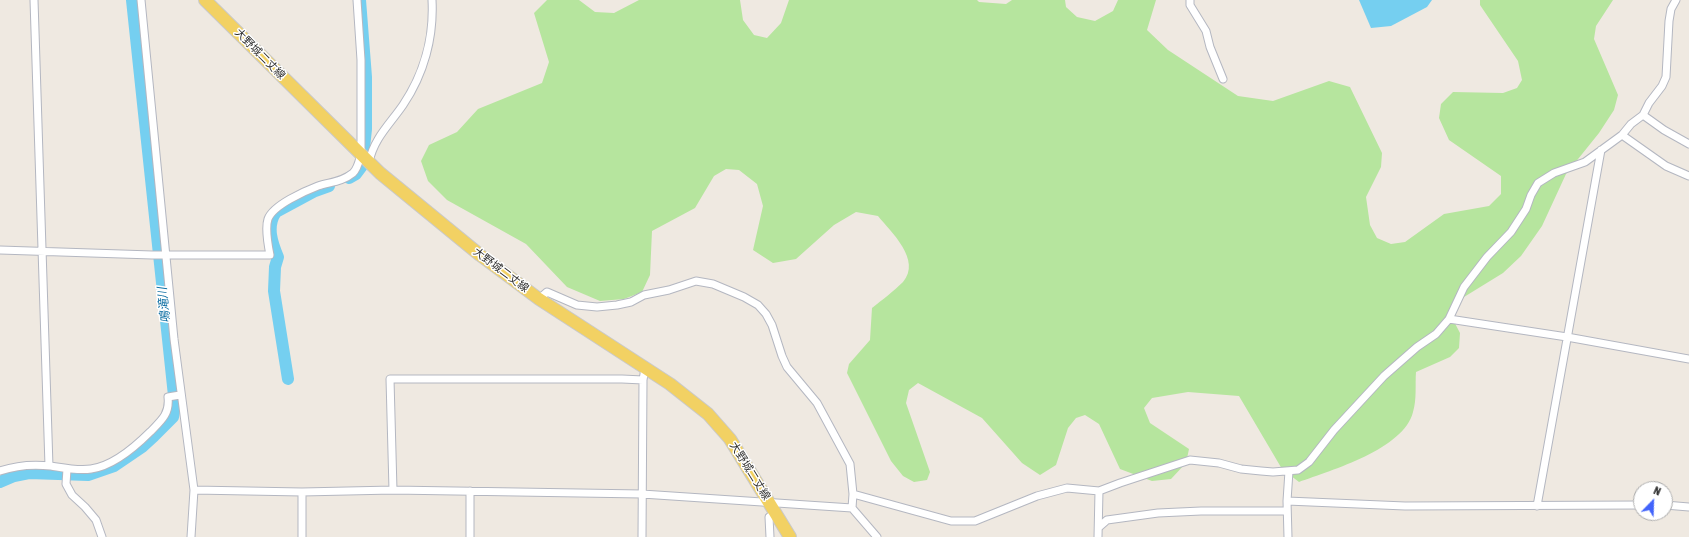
<!DOCTYPE html>
<meta charset="utf-8">
<style>
body{margin:0}
#map{position:relative;width:1689px;height:537px;overflow:hidden;background:#efe9e1;font-family:"Asap Condensed",sans-serif}
canvas{display:block}
.north{position:absolute;left:1633px;top:481px;width:40px;height:40px;box-sizing:border-box;background:#fff;border:1px solid #ababab;border-radius:50%;rotate:23deg;font-size:11px;font-weight:700;line-height:16px;text-align:center;color:#2e2e2e}
.north::after{content:'';display:block;margin:auto;width:14px;height:18px;background:#4264fb;clip-path:polygon(50% 0,100% 100%,50% 72%,0 100%)}
</style>
<div id="map">
<canvas width="1689" height="537"></canvas>
<div class="north">N</div>
</div>
<script>
const ctx = document.querySelector('canvas').getContext('2d');
ctx.lineJoin = 'round';
function fillPath(path, color) { ctx.fillStyle = color; ctx.fill(path, 'evenodd'); }
function stroke(path, color, width, dash) { ctx.strokeStyle = color; ctx.lineWidth = width; ctx.lineCap = dash ? 'butt' : 'round'; ctx.setLineDash(dash || []); ctx.stroke(path); }
function write(font, color, halo, rows, align = 'center') {
  ctx.font = font + ' "Asap Condensed","Noto Sans JP",sans-serif'; ctx.lineWidth = 3; ctx.setLineDash([]); ctx.textBaseline = 'middle'; ctx.strokeStyle = halo; ctx.fillStyle = color; for (const [text, x, y, turn = 0] of rows) {
    ctx.save(); ctx.translate(x, y); ctx.rotate((+turn || 0) * Math.PI / 180); ctx.textAlign = isNaN(turn) ? turn : align; if (halo) ctx.strokeText(text, 0, 0); ctx.fillText(text, 0, 0); ctx.restore();
  }
}
fillPath(new Path2D(`
 M547,0H579L595,12L614,13L639,0H740L743,20L754,35L767,38L781,23L789,0H977L979,2L1006,4L1012,0H1065L1066,7L1077,17L1095,21L1113,11L1118,0H1156L1147,30L1168,50L1238,96L1273,101L1329,81L1350,87L1382,153L1381,167L1366,197L1370,225L1377,238L1391,244L1405,242L1444,214L1489,206L1501,194V176L1449,140L1439,118L1441,104L1453,92L1503,93L1517,88L1522,80L1518,61L1480,5V0H1613L1596,26L1594,39L1618,95L1614,110L1599,133L1566,174L1542,226L1521,256L1503,273L1451,305L1450,314L1460,333L1459,348L1450,357L1416,372C1415,384 1417,399 1413,412C1404,449 1332,470 1299,482L1282,469L1239,396L1188,392L1152,398L1144,408L1150,423L1189,449L1186,463L1171,479L1152,481L1120,469L1099,424L1085,415L1076,418L1068,428L1056,465L1040,475L1022,463L982,418L918,383L909,390L906,403L930,472L927,480L914,482L903,476L891,461L847,373L849,364L870,340L872,308C882,300 894,291 903,282C922,260 891,232 878,216L856,212L834,225L796,259L773,263L753,250L763,206L757,184L739,170L726,169L714,176L695,208L652,231L650,275L642,292L624,299L600,301L567,287L526,244L447,200L428,181L421,161L429,145L457,132L478,109L542,83L549,62L534,13Z`), '#b6e59e');
fillPath(new Path2D(`
 M1359,0H1432L1427,7L1391,26L1371,28Z`), '#75cff0');
stroke(new Path2D(`
 M349,178L356,174L362,166L366,129V77L360,0
 M288,379L274,291L275,267L278,257C272,243 266,226 276,212L315,191L329,186
 M0,482L14,476L29,473L88,475L114,466L142,447L154,436L173,417L175,405L132,0`), '#75cff0', 12);
const street = new Path2D(`
 M34,0L49,466
 M141,0L174,339L194,490L191,537
 M1190,0V5L1206,31L1210,47L1223,79
 M1643,115L1664,130L1689,144
 M1622,135L1666,166L1689,176
 M369,162C374,138 390,124 403,105C424,74 434,37 432,0
 M0,250L152,255H270C268,245 265,228 268,219C273,205 305,191 318,186C330,182 342,182 353,173C358,168 359,161 361,154V60L357,0
 M539,299L547,292L577,305L597,307L617,305L631,302L644,295L669,290L696,281L713,284L744,297L758,305L766,314L772,325L782,356L787,367L817,403L850,464L853,494L852,508
 M1449,319L1567,337L1689,359
 M67,469L66,484L72,495L85,507L96,520L102,537
 M0,471C17,465 33,464 51,466C64,468 78,471 91,469C113,466 134,448 150,432C161,421 170,414 168,397L180,395
 M194,490L302,492L393,490L642,494L852,508L877,537
 M393,490L390,379H622L643,380
 M470,491V537
 M853,494L951,521H975L1037,496L1067,488L1099,491L1120,483L1190,460L1219,463L1241,469L1261,471L1273,472L1298,470L1309,462L1334,430L1384,376L1417,347L1436,334L1449,319L1464,287L1487,257L1511,232L1526,209L1531,195L1538,183L1554,173L1585,162L1622,135L1631,124L1643,115L1649,103L1662,86L1666,77L1669,21L1671,9L1676,0
 M1287,501L1405,506L1641,505
 M1665,505L1689,507
 M1537,506L1601,150
 M1099,527L1107,520L1158,513L1201,511H1287
 M302,537V492
 M642,537L643,380L645,368
 M770,537L769,517L776,513
 M1098,537L1099,491
 M1288,537L1287,501L1289,471`);
const primary = new Path2D(`
 M205,0L380,173L480,255L539,299L670,384L708,414L730,439L790,537`);
stroke(street, '#b4b7c1', 9);
stroke(primary, '#c9c9c9', 14);
stroke(street, '#fff', 7);
stroke(primary, '#f2d163', 12);
write('11px', '#2e2e2e', '#fff', [
 ["大野城二丈線",260,54,45],
 ["大野城二丈線",501,270,37],
 ["大野城二丈線",750,471,58]
]);
write('italic 12px', '#0d6fa3', '#fff', [
 ["鳴滝川",164,305,-96]
]);
</script>
